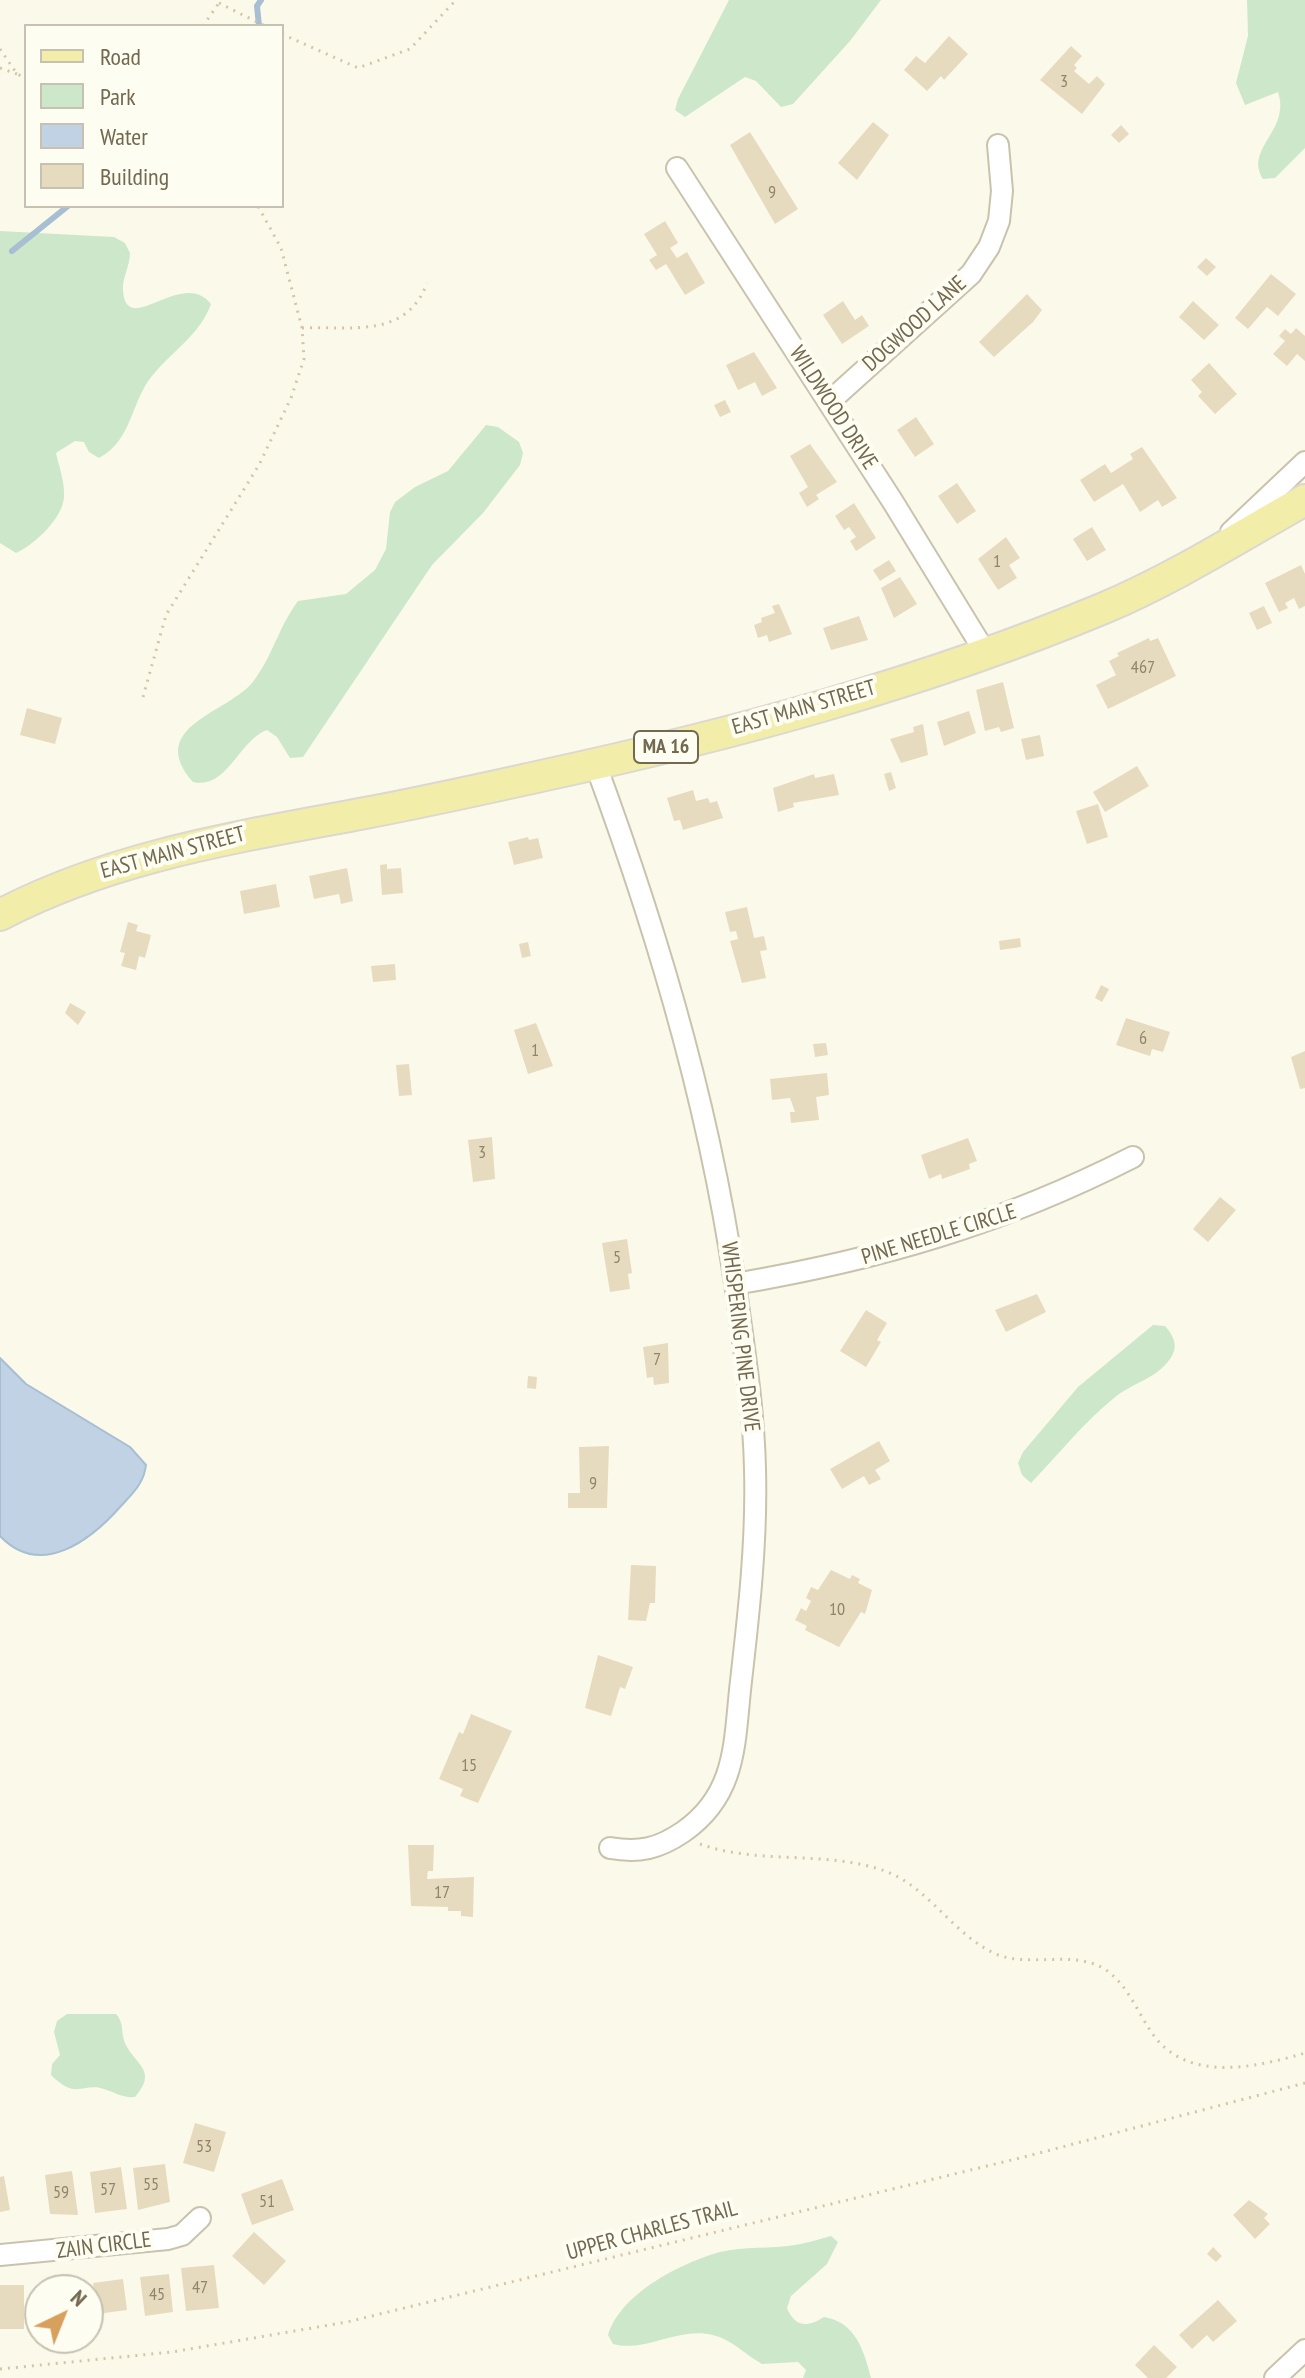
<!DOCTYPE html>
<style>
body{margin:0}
#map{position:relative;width:1305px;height:2378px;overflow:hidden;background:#fbfaea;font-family:"PT Sans Narrow",sans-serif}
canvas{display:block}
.legend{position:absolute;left:24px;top:24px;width:260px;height:184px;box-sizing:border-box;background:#fdfdf1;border:2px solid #c6c1b1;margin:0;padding:10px 14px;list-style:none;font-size:24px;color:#736850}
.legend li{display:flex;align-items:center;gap:16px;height:40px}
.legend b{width:40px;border:2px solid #c6c1b1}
.north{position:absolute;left:24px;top:2274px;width:80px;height:80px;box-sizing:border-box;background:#fdfdf1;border:2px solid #c6c1b1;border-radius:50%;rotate:43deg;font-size:22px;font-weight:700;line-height:32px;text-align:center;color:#736850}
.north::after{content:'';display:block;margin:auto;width:28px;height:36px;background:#d7a05d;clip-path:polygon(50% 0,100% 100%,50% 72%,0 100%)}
</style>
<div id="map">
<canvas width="1305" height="2378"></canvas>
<ul class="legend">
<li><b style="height:10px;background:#f2eeaa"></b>Road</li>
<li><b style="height:22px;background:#cce7ca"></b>Park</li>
<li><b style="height:22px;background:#c0d2e3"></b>Water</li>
<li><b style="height:22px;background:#e6dbbe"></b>Building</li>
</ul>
<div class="north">N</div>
</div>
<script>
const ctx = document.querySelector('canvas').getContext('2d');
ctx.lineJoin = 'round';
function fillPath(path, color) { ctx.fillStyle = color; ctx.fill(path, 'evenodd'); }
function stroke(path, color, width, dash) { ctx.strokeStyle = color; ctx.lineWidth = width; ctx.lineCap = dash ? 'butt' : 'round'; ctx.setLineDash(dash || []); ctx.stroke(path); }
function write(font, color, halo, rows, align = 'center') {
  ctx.font = font + ' "PT Sans Narrow",sans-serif'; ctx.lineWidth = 8; ctx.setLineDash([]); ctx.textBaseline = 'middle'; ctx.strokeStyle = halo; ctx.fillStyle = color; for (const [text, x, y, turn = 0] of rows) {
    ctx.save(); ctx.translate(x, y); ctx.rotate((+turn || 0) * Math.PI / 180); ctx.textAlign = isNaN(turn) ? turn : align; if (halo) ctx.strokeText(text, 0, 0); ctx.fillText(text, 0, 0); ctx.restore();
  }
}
fillPath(new Path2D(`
 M729,0H881L850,41L793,104L781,107L756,81L745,77L685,117L675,110L678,99Z
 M1247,0H1305V148L1275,178L1263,179C1244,148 1291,131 1278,92L1245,105L1236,83L1248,36Z
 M0,231L114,237L125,243L130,253C130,266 122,278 123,290C126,340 182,267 211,304C200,335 172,351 152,376C131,401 132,441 99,458L89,452L84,442L75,441L56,453C59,467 65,482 64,497C63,518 34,545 16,553L0,543Z
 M486,425L498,427L519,442L523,453L520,465L483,513L432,565L303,757L290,758L277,737L267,730C239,740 227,790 193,782C145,727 227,713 252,683C272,658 279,626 298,601L346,594L375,570L386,549L390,512L395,502L415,487L448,471Z
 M1153,1325L1165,1326C1174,1336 1179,1347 1170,1359C1156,1379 1132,1383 1114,1398C1084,1422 1058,1455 1031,1483L1022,1475L1018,1463L1023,1452L1078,1387Z
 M67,2014H116C125,2024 120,2033 126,2045C136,2065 158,2071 135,2097C122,2098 117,2093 104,2089C82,2082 77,2101 51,2075L52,2064L60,2055L54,2032L57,2021Z
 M831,2236L838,2242L827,2264L791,2296L787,2308C795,2327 807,2328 824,2317C856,2322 864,2351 871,2378H803L806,2370L798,2362L762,2364C744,2354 733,2340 713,2335C679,2326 645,2353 613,2344L608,2335C621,2293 681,2263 720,2252C744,2246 771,2249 795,2245C807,2243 819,2239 831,2236Z`), '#cce7ca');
const water = new Path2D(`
 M0,1358L26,1384L130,1447L146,1465C144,1483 133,1493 121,1506C91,1540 41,1579 0,1536Z`);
fillPath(water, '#c0d2e3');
stroke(water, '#a8bed3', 2);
stroke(new Path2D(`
 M259,26L257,6L261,0
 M12,251L68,206`), '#a8bed3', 6);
fillPath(new Path2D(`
 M949,36L968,54L944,80L941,76L927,91L904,70L916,56L925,63Z
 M1071,46L1082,56L1074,65L1077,68L1074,71L1089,84L1097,76L1105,84L1082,114L1040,80Z
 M873,122L889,135L857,180L838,163Z
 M1121,125L1129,134L1119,143L1111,135Z
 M750,132L798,209L775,224L730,145Z
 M665,221L678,243L670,248L677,258L687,252L705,283L685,295L666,264L656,270L649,260L657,255L644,234Z
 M1206,258L1216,267L1207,276L1197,267Z
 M1271,274L1296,294L1278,316L1267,307L1248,329L1235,318Z
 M1027,294L1042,310L1033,322L994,357L979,342Z
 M843,301L855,320L862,315L869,326L842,344L823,315Z
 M1193,301L1219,325L1204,340L1179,317Z
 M1296,328L1305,336V361L1297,354L1287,366L1273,354L1285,341L1279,336L1285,329L1291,334Z
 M754,352L777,388L762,396L755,382L738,390L726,365Z
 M1209,363L1237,394L1215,414L1198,396L1202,392L1191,380Z
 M725,400L731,412L720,417L714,405Z
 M916,417L934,444L915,457L897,430Z
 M810,444L837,482L816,495L819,499L807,507L799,493L808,487L790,456Z
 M1142,447L1177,498L1162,507L1158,500L1140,512L1123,484L1094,502L1080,480L1105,464L1111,473L1133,459L1130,454Z
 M957,483L976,511L957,524L938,496Z
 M854,503L876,538L856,551L850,541L856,537L849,527L844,530L835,516Z
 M1092,527L1106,550L1087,561L1073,539Z
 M1006,537L1020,558L1009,565L1017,578L998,590L978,559Z
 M889,560L896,571L880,581L873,570Z
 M1301,565L1305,574V606L1299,609L1294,598L1285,603L1288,608L1279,612L1265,583Z
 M900,577L917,604L894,618L881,588Z
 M779,604L792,634L769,642L767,635L758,638L754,625L762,622L761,618L775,613L772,606Z
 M1264,606L1272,623L1257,630L1249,613Z
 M859,616L868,640L831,650L823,628Z
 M1149,638L1150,641L1158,638L1176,676L1108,709L1096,685L1116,675L1109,661L1119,656L1117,653Z
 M1003,682L1014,728L1001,732L999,727L985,731L976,690Z
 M27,708L62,718L55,744L20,735Z
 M969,711L976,733L944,746L937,722Z
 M923,724L928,755L901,763L890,739L914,732L913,727Z
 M1040,735L1044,756L1026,760L1021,739Z
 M1137,766L1149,786L1105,812L1093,792Z
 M891,772L896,788L889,791L884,774Z
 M814,774L815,778L834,774L839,795L793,803L794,807L778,812L773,788Z
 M693,790L696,801L708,798L710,803L717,801L723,818L683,830L680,820L674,821L667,798Z
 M1098,804L1108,837L1087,844L1076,811Z
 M528,837L529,840L538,838L543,858L514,865L508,842Z
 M387,864V869L401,868L403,893L382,895L380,865Z
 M347,868L353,901L341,904L339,894L314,899L309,876Z
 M276,884L280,907L244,914L240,891Z
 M747,907L754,938L764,936L767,950L760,951L766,978L742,983L730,941L738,939L736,931L730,932L725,912Z
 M128,922L138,925L136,931L151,935L145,958L139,956L136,970L121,966L125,953L120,952Z
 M1020,938L1021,947L1000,950L999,941Z
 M528,942L531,956L522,958L519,944Z
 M395,964L396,980L373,982L371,966Z
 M1101,985L1109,989L1102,1002L1095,998Z
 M70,1003L86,1012L78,1025L65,1013Z
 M1126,1018L1170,1032L1163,1052L1152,1049L1150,1056L1116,1045Z
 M536,1023L553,1066L528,1074L514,1030Z
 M826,1043L828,1055L815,1057L813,1044Z
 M1305,1051V1088L1300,1089L1291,1057Z
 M409,1064L412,1095L399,1096L396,1065Z
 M827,1073L829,1095L816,1097L819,1120L791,1123L790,1112H795L790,1098L772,1100L770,1079Z
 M492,1137L495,1179L473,1182L468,1140Z
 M968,1138L977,1161L969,1164L970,1169L942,1179L941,1174L929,1179L921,1155Z
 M1220,1197L1236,1210L1208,1242L1193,1229Z
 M627,1239L632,1273L628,1274L630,1289L610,1292L602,1243Z
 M1037,1294L1046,1312L1006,1332L995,1310Z
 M866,1310L887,1323L877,1340L881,1342L866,1367L840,1351Z
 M668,1343L669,1383L654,1385L653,1377L647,1378L643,1347Z
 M528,1376L537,1377L536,1389L527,1388Z
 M879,1441L890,1461L875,1470L881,1479L869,1485L864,1476L842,1489L830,1469Z
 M609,1446L607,1508H568V1493H580L579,1447Z
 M631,1565L656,1566L655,1603H650L646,1621L628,1620Z
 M831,1570L850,1579L852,1575L860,1579L858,1583L872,1590L865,1614L861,1612L839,1647L805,1630L807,1626L795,1620L801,1608L806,1611L811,1601L806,1598L811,1587L818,1590Z
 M598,1655L633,1667L625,1689L620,1687L611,1716L585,1708Z
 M471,1714L512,1731L478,1803L460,1796L463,1789L439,1779L459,1732L463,1734Z
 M408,1845H434L433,1871H428L427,1879L474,1877L473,1917L461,1916V1911H448V1907L411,1906Z
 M195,2123L226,2132L214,2172L183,2163Z
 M165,2164L170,2202L138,2210L133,2168Z
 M121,2167L127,2209L95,2213L90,2172Z
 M72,2171L78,2215L50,2214L45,2175Z
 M4,2176L10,2210L0,2212V2177Z
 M282,2179L294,2210L252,2225L241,2194Z
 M1249,2200L1268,2214L1264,2218L1270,2224L1255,2239L1233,2215Z
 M254,2232L286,2261L264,2285L232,2256Z
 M1213,2247L1222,2256L1216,2262L1207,2254Z
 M214,2265L219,2308L186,2311L181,2268Z
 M169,2274L173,2312L145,2316L140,2277Z
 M123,2279L127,2310L97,2314L93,2283Z
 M81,2284L82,2290H50V2288Z
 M0,2285H24V2329H0Z
 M1218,2300L1237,2321L1213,2342L1207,2335L1192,2349L1179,2335Z
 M1154,2345L1177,2367L1166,2378H1148L1135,2365Z`), '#e6dbbe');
const street = new Path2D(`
 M677,168L893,502L985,652
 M829,402L971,274L989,247L999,221L1002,191L998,145
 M1231,532L1305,462
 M595,763C662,944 715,1127 740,1319C747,1369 754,1419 755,1469C757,1540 749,1611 741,1681C734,1741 738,1794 683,1832C658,1849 639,1853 610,1848
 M735,1284C881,1259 1001,1224 1133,1157
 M0,2255L168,2239L182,2235L200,2218
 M1275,2378L1305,2350`);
const primary = new Path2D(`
 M0,915C115,855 239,837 365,813C424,802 482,789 541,776C731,735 924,683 1104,608C1175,578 1239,537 1305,500`);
stroke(street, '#c9c3ae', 24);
stroke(primary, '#dbd8d2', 34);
stroke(new Path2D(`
 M219,3L265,26
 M203,26L221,0
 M282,34L358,68L410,49L456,0
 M0,49L17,74L26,78
 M0,68L17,74
 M302,328C353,326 406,339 427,283
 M143,697L166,615L259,465L291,398L304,359L302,328L281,248L258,206
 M700,1844C758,1865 826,1850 885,1871C929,1887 953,1935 996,1954C1029,1968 1070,1950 1103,1968C1126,1982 1136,2009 1150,2030C1184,2084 1254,2068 1305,2053
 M0,2369L172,2352L347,2322L1024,2157L1305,2083`), '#d2c6a8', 3, [2, 6]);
stroke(street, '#fff', 20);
stroke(primary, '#f2eeaa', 30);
write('18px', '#90856c', null, [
 ["3",1064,82],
 ["9",772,193],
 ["1",997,562],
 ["467",1143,668],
 ["6",1143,1039],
 ["1",535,1051],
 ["3",482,1153],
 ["5",617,1258],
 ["7",657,1360],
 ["9",593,1484],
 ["10",837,1610],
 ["15",469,1766],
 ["17",442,1893],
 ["53",204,2147],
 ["55",151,2185],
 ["57",108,2190],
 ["59",61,2193],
 ["51",267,2202],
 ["47",200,2288],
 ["45",157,2295]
]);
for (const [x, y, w] of [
 [666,747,64]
]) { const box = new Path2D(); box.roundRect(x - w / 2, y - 16, w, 32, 6); ctx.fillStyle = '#fdfdf1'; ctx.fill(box); stroke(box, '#736850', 2); }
write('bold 20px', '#736850', null, [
 ["MA 16",666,747]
]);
write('22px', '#736850', '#fdfdf1', [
 ["DOGWOOD LANE",915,324,-42],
 ["WILDWOOD DRIVE",833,408,57],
 ["EAST MAIN STREET",804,708,-16],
 ["EAST MAIN STREET",173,853,-15],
 ["PINE NEEDLE CIRCLE",939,1235,-17],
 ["WHISPERING PINE DRIVE",740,1337,83],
 ["UPPER CHARLES TRAIL",652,2231,-15],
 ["ZAIN CIRCLE",104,2246,-7]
]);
</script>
